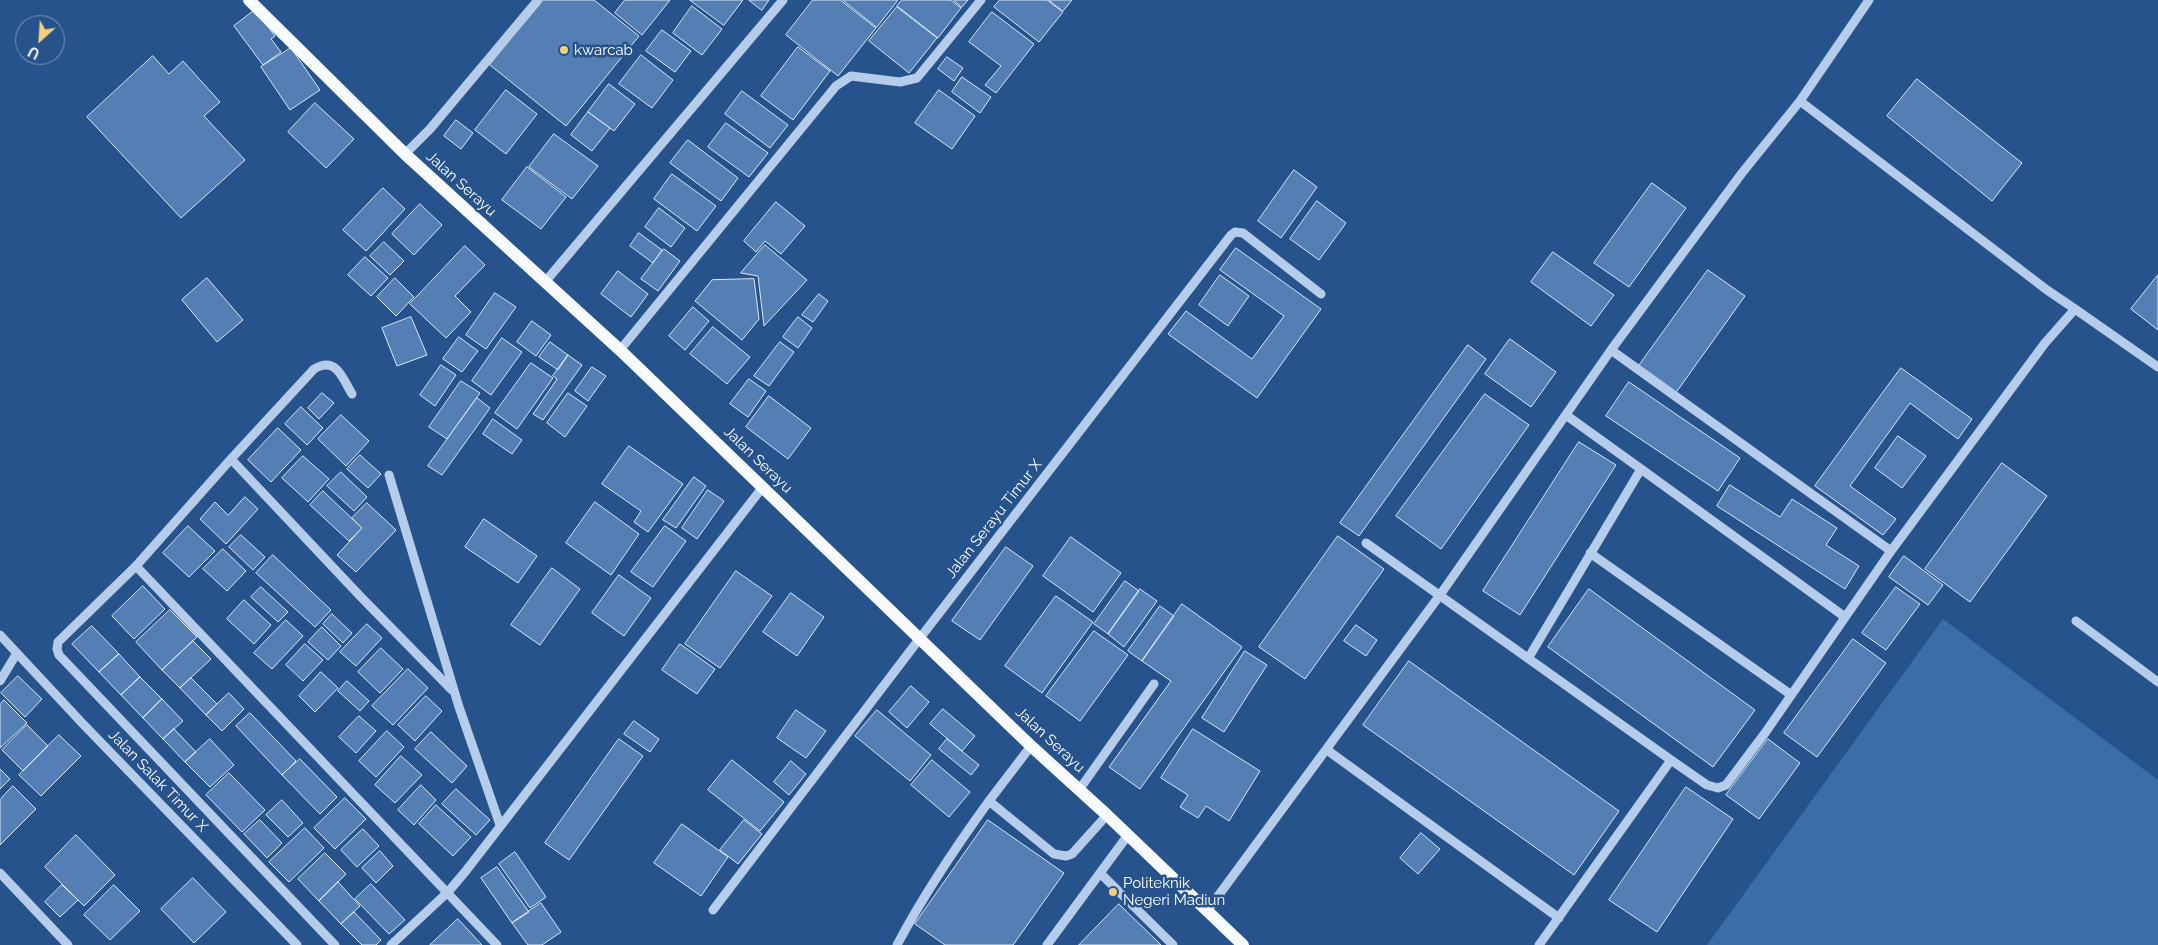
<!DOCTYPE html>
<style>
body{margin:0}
#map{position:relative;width:2158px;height:945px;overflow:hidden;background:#26538c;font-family:Raleway,sans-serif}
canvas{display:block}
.north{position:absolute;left:15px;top:15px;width:50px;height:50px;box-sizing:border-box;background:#26538c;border:1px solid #7d98ba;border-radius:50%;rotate:206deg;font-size:14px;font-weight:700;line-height:20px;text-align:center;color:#fff}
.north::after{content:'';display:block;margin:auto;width:18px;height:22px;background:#f3cf7a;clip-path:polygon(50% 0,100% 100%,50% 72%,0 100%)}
</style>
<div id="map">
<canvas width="2158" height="945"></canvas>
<div class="north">U</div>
</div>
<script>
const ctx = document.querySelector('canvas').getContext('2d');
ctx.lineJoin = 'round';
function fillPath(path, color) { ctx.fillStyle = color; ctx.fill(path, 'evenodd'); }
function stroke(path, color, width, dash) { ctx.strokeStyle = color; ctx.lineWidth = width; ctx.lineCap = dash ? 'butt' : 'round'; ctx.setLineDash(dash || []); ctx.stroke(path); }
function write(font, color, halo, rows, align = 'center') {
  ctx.font = font + ' Raleway,sans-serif'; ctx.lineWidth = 5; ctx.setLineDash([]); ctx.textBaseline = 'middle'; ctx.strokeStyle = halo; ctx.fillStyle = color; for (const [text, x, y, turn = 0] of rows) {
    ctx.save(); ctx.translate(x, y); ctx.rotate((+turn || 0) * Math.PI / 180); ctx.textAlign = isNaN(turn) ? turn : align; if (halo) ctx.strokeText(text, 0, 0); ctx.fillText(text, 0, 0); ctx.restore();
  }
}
fillPath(new Path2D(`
 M1943,619L2158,780V945H1707Z`), '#3b6da8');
const building = new Path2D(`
 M542,0H594L639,36L566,126L490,65Z
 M625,0H670L642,35L615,13Z
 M690,0H743L724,25Z
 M749,0H769L762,10Z
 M813,0H840L876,28L838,76L786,35Z
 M843,0H898L877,27Z
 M902,0H951L961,8L938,38L897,6Z
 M954,0H968L962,7Z
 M1000,0H1047L1063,12L1039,42L994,7Z
 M1049,0H1072L1063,11Z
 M692,6L722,29L702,55L673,33Z
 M897,7L937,38L909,73L869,41Z
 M255,10L275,36L271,39L281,52L263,65L234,26Z
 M992,12L1034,44L996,93L985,85L1001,66L969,42Z
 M662,30L691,51L675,72L646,51Z
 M798,47L830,71L793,120L761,96Z
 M291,48L320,90L290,110L261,67Z
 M641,55L673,80L652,108L619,84Z
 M153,56L169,74L183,61L220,102L204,116L245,160L181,218L87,117Z
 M947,57L963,68L954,81L938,69Z
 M962,77L991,97L980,113L952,92Z
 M1917,79L2022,163L1992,201L1887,116Z
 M609,84L635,104L614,131L588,112Z
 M506,90L537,114L506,154L475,130Z
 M939,90L975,116L952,149L915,123Z
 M742,91L788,125L770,148L725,114Z
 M315,103L354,139L326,168L288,132Z
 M588,112L610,128L592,151L571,135Z
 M456,120L473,133L461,149L444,136Z
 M726,123L768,153L749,177L708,147Z
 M554,134L598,166L572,199L529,167Z
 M688,140L738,178L721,201L670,163Z
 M527,167L566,197L541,229L502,200Z
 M1294,170L1317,187L1281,238L1258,221Z
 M672,174L716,206L697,231L654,199Z
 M1652,183L1686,208L1629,287L1594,263Z
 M383,188L405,209L366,251L343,230Z
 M1317,201L1346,223L1319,260L1290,239Z
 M776,202L805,226L781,254L765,241L756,252L744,241Z
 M420,204L442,225L414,255L392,234Z
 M659,208L685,228L671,247L645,227Z
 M639,233L662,250L653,263L630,246Z
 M384,242L404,261L390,275L370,256Z
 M765,245L807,280L764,326L758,276L741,273Z
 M465,246L485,265L455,296L471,312L446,338L410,304Z
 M1236,248L1321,309L1257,398L1168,334L1186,311L1252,359L1284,316L1220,270Z
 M664,249L680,261L658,291L641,279Z
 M1553,252L1614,295L1591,326L1531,282Z
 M365,257L388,278L371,296L348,275Z
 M1708,270L1745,296L1675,394L1638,367Z
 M618,271L648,294L631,317L601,294Z
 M1220,275L1249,296L1228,326L1199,305Z
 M2158,275V330L2131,309Z
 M207,278L243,320L217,342L182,300Z
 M395,278L414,297L396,316L377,297Z
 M754,279L759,319L742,340L695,301L712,280Z
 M495,293L516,307L486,349L466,335Z
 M819,294L828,301L813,322L802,315Z
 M693,307L709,321L685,350L669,336Z
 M411,317L427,355L397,366L382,328Z
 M798,317L812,328L798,348L783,337Z
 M532,321L551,335L536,356L517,342Z
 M713,327L750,357L727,384L690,354Z
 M459,337L478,351L462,372L443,359Z
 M502,338L522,352L491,395L472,381Z
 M1510,339L1556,372L1531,407L1485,374Z
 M550,342L568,355L558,370L539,357Z
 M780,342L794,352L769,386L754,376Z
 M1468,345L1486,359L1359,536L1340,523Z
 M568,355L582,365L543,420L533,414L557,379L553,376Z
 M531,363L553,378L517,429L495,413Z
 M441,365L456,375L435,406L420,395Z
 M592,367L606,376L588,401L575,391Z
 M1901,368L1972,419L1958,439L1910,403L1850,486L1896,519L1883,535L1815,486Z
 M749,379L766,391L748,417L730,404Z
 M461,381L480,393L447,439L429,427Z
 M1629,382L1740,458L1718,491L1606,416Z
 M322,393L334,403L319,419L308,408Z
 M568,393L587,406L565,437L547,423Z
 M1485,394L1529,425L1441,549L1396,516Z
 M769,396L811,428L788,459L746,427Z
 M477,398L490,408L442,475L428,466Z
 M301,407L323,428L307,445L285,424Z
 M341,415L369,441L346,466L318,439Z
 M493,419L522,440L512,454L483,434Z
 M278,428L301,450L271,482L248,460Z
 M1898,436L1926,456L1902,488L1875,468Z
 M1579,442L1616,465L1520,615L1483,591Z
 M629,446L683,484L648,532L634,522L641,511L602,484Z
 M360,455L381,474L368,488L347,469Z
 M303,456L329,479L308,502L282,478Z
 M2002,463L2047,496L1970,602L1925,569Z
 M341,472L367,497L354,511L327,486Z
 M694,477L706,486L676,528L663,520Z
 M1730,485L1780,517L1792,499L1837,528L1826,545L1859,566L1845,589L1717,506Z
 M708,490L724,501L697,539L682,528Z
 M323,491L362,528L349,541L310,505Z
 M245,497L258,509L226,544L200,519L215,502L228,515Z
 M595,502L639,534L611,575L566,543Z
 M367,503L396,530L356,572L337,555L362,528L352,518Z
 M484,519L537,556L518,583L465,547Z
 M188,526L215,551L189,577L163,553Z
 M665,526L686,541L653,587L631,572Z
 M241,535L265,557L253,570L229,547Z
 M1338,536L1384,569L1305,679L1259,647Z
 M1071,537L1121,573L1093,612L1043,576Z
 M1006,547L1033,566L980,640L952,621Z
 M223,549L246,571L227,591L203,569Z
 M273,555L331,610L315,627L256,573Z
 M1904,556L1943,585L1928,605L1889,577Z
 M552,568L580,589L540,645L511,625Z
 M736,571L772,596L720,668L685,644Z
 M619,575L651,598L624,636L592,613Z
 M1125,581L1139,591L1108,634L1094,624Z
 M143,586L165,609L134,639L112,616Z
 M261,587L288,612L278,622L251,597Z
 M1896,587L1920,604L1886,650L1862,633Z
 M1140,589L1157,601L1124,647L1108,634Z
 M1589,589L1755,710L1713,767L1548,647Z
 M791,593L824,617L797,656L763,632Z
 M1056,596L1093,622L1042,693L1005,666Z
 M244,600L271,625L254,644L227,619Z
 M1182,604L1242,647L1140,789L1109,767L1171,681L1142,661Z
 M1160,606L1174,616L1142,661L1128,651Z
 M170,610L197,637L162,670L136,642Z
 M332,614L352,633L343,643L323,624Z
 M286,620L303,636L272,669L254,653Z
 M367,624L382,638L356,666L340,652Z
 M1356,625L1377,640L1366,656L1344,641Z
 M92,626L119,654L99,672L72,644Z
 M322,627L341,646L328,660L308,642Z
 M1094,631L1128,655L1080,721L1046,696Z
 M1853,639L1886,663L1817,757L1784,733Z
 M193,641L211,659L180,688L162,670Z
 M305,644L323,660L303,681L286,665Z
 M680,644L715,669L697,694L662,670Z
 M381,648L403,669L380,693L358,672Z
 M1245,651L1267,665L1224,732L1202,718Z
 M119,654L140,677L121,695L99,672Z
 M1409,661L1619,811L1574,875L1363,725Z
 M408,669L428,688L393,725L372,706Z
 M321,672L338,688L315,712L299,696Z
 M18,676L42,699L25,717L1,693Z
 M140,677L162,699L143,718L121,695Z
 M191,678L217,704L206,715L180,688Z
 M347,681L369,701L360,711L338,691Z
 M911,686L929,702L907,728L889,712Z
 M229,693L244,709L222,731L206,715Z
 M426,696L442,711L415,741L398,725Z
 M162,699L183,721L163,739L143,718Z
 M4,700L27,723L0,748V705Z
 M943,709L975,736L962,751L930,724Z
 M796,710L826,731L806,758L777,738Z
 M877,710L931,755L910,781L855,736Z
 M250,713L296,761L282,775L236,726Z
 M359,716L376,731L356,753L339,737Z
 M634,721L659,739L650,752L624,734Z
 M27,725L48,746L23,771L2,750Z
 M174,729L196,752L185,762L163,739Z
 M1193,729L1260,771L1229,821L1206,806L1198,818L1180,807L1188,795L1161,778Z
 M387,731L404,747L376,777L359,761Z
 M431,732L467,766L452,783L415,749Z
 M59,735L81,756L41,796L19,775Z
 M210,739L234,765L210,787L185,762Z
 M619,739L643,756L569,860L545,843Z
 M947,739L979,765L971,775L939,749Z
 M1768,739L1800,763L1759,819L1726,795Z
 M401,756L422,775L395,803L375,785Z
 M300,759L337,797L320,814L282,775Z
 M732,760L784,802L760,831L708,790Z
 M932,760L970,792L949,817L911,785Z
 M791,761L806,774L789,795L774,782Z
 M0,769L10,779L0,789Z
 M229,773L265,810L242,832L206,795Z
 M421,785L436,800L414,825L398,810Z
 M13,786L36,809L0,845V800Z
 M1686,787L1733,819L1657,932L1609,900Z
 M456,789L490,820L476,835L442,804Z
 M345,798L366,819L335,849L314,828Z
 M282,800L303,823L288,837L266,815Z
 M436,805L471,837L453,856L419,824Z
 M260,820L282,843L267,858L244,834Z
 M744,820L762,834L738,864L720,850Z
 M988,820L1064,873L1013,945H945L915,924Z
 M682,824L728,857L701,896L654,863Z
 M305,828L324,848L289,882L269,862Z
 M363,829L379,846L357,867L341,850Z
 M1421,833L1440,849L1418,874L1400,858Z
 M76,835L115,875L84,906L45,867Z
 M380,851L393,866L376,883L362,868Z
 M515,852L546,897L530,908L499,864Z
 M325,853L346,874L319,901L298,879Z
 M497,867L529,912L512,923L481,878Z
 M193,878L226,912L194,943L161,909Z
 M338,882L360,906L341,924L319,901Z
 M371,884L405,920L389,934L355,899Z
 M62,885L78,900L60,917L45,902Z
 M114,885L140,911L110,940L84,915Z
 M541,903L561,932L542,945H528L512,923Z
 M1119,904L1161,945H1079Z
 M354,912L381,940L376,945H362L341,924Z
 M458,919L482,945H430Z`);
fillPath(building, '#537fb4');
stroke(building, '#d9e7f8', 1);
stroke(new Path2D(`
 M1800,101L1869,0
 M405,154L430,129L538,0
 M545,282L783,0
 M2075,309L2158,367
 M620,350L836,86L851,76L900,82L917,78L981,0
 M1566,415L1641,469
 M231,459L360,596L452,690
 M389,475L459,707L500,825
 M1366,543L1671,760L1707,785L1718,788L1726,785L1765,733L1891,551L2045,343L2075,309L2047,290L1800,101L1742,173L1611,350
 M1590,553L1790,694
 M136,566L231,459L314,369C336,356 342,377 352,394
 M2076,621L2158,682
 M0,635L83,724L297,945
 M1529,657L1641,469L1845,617
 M0,681L17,653
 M1031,746L989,801L1054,854L1066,856L1072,854L1107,815
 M1327,750L1559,918
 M1079,790L1154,684
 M0,873L68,945
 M1101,874L1173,945
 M713,910L920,638L1231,235L1235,232L1243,233L1321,294
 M1207,911L1440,595L1611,350L1891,551
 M335,945L59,655L57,649L58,642L136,566L497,945
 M391,945L448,892L465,872L762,488
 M897,945C924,894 955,848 989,801
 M1047,945L1128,835
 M1539,945L1671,760`), '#b5cdea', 9);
stroke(new Path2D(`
 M249,0L405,154L620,350L1031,746L1107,815L1243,945`), '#f8fbfe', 12);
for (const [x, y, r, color] of [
 [564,50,5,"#f3cf7a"],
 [1113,892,5,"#f3cf7a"]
]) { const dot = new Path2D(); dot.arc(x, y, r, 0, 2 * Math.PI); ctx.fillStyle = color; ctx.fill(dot); stroke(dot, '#26538c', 2); }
write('15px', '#fff', '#26538c', [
 ["kwarcab",574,50],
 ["Politeknik",1123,883],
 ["Negeri Madiun",1123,900]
], 'left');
write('15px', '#fff', '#26538c', [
 ["Jalan Serayu",461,184,42],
 ["Jalan Serayu",758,460,44],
 ["Jalan Serayu Timur X",994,519,-52],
 ["Jalan Serayu",1050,740,43],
 ["Jalan Salak Timur X",158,781,46]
]);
</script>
